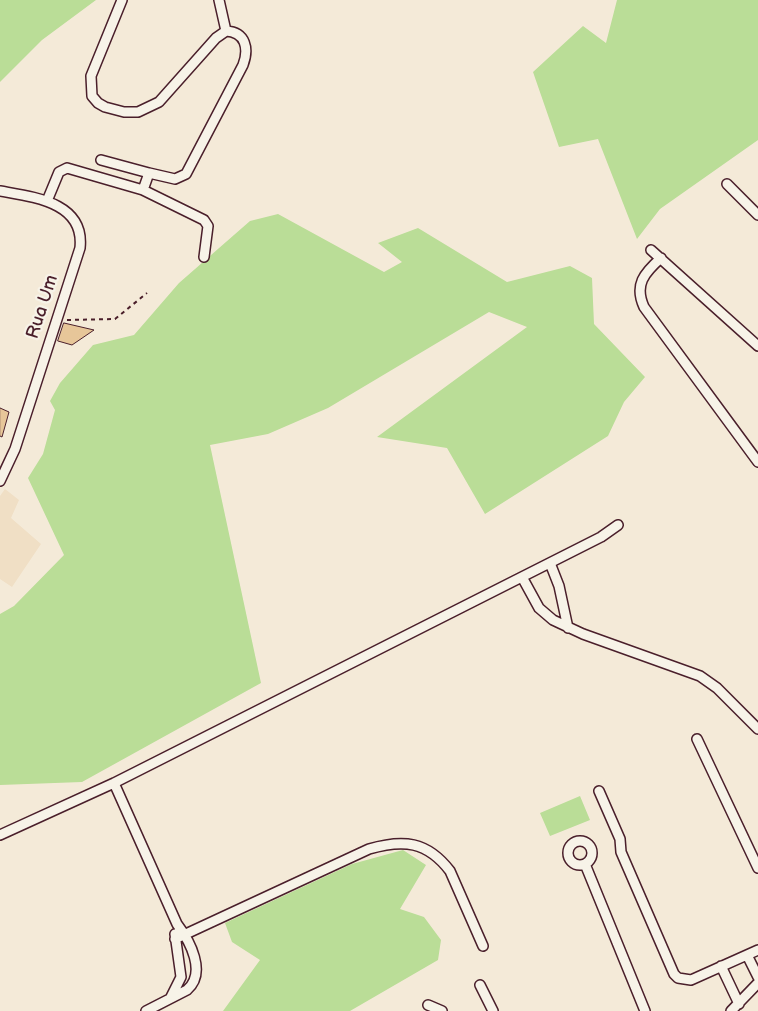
<!DOCTYPE html>
<style>
body{margin:0}
canvas{display:block;background:#f4ead8}
</style>
<canvas width="758" height="1011"></canvas>
<script>
const ctx = document.querySelector('canvas').getContext('2d');
ctx.lineJoin = 'round';
function fillPath(path, color) { ctx.fillStyle = color; ctx.fill(path, 'evenodd'); }
function stroke(path, color, width, dash) { ctx.strokeStyle = color; ctx.lineWidth = width; ctx.lineCap = dash ? 'butt' : 'round'; ctx.setLineDash(dash || []); ctx.stroke(path); }
function write(font, color, halo, rows, align = 'center') {
  ctx.font = font + ' "Balsamiq Sans",sans-serif'; ctx.lineWidth = 4.5; ctx.setLineDash([]); ctx.textBaseline = 'middle'; ctx.strokeStyle = halo; ctx.fillStyle = color; for (const [text, x, y, turn = 0] of rows) {
    ctx.save(); ctx.translate(x, y); ctx.rotate((+turn || 0) * Math.PI / 180); ctx.textAlign = isNaN(turn) ? turn : align; if (halo) ctx.strokeText(text, 0, 0); ctx.fillText(text, 0, 0); ctx.restore();
  }
}
fillPath(new Path2D(`
 M5,489L19,500L11,518L41,544L12,587L0,579V496Z`), '#f0dfc5');
fillPath(new Path2D(`
 M0,0H96L42,40L0,82Z
 M617,0H758V140L660,209L637,239L598,139L559,147L533,72L583,26L606,43Z
 M278,214L384,272L402,262L378,243L418,228L507,282L570,266L592,278L594,324L645,377L624,402L608,436L485,514L447,448L377,437L527,327L489,312L328,408L268,434L210,445L261,683L82,782L0,785V614L14,606L64,555L28,478L43,454L55,410L50,401L60,383L93,345L134,335L179,283L250,221Z
 M580,796L590,820L550,836L540,813Z
 M403,850L426,865L400,909L424,917L441,940L438,960L350,1011H223L260,960L232,942L225,923L352,864Z`), '#badd97');
const building = new Path2D(`
 M64,323L94,330L72,345L58,341Z
 M0,408L9,412L2,437L0,436Z`);
fillPath(building, '#e7c699');
stroke(building, '#4a1f2b', 1);
const minor = new Path2D(`
 M219,0L226,31
 M101,160L149,173
 M727,184L758,215
 M143,190L204,220L208,226L204,257
 M0,191C33,197 85,202 80,248L15,449L0,481
 M47,201L59,172L67,168L143,190L149,173L175,179L186,174L243,65C249,49 246,32 226,31L216,38L159,102L138,112H124L105,107L98,103L92,96L91,76L122,0
 M651,250L758,346
 M661,258C644,273 634,285 644,307L758,462
 M550,563L559,586L568,628
 M522,577L539,608L553,620L583,634L700,676L717,688L758,729
 M697,739L758,868
 M114,783L177,924C190,941 207,973 187,990L146,1011
 M599,791L620,839L621,852L674,974L678,978L691,980L758,950
 M0,835L114,783L601,537L618,525
 M568 853a12 12 0 1 1 24 0a12 12 0 1 1-24 0Z
 M585,864L645,1011
 M175,939L369,849C403,839 427,841 450,871L483,946
 M747,955L758,977
 M721,966L739,1004
 M480,985L493,1011
 M171,997L181,977L175,934
 M428,1005L442,1011
 M731,1011L758,983`);
stroke(minor, '#4a1f2b', 12);
stroke(new Path2D(`
 M67,320L115,319L147,293`), '#4a1f2b', 2, [4, 4]);
stroke(minor, '#f7f3e8', 9);
write('18px', '#4a1f2b', '#f7f3e8', [
 ["Rua Um",43,307,-72]
]);
</script>
